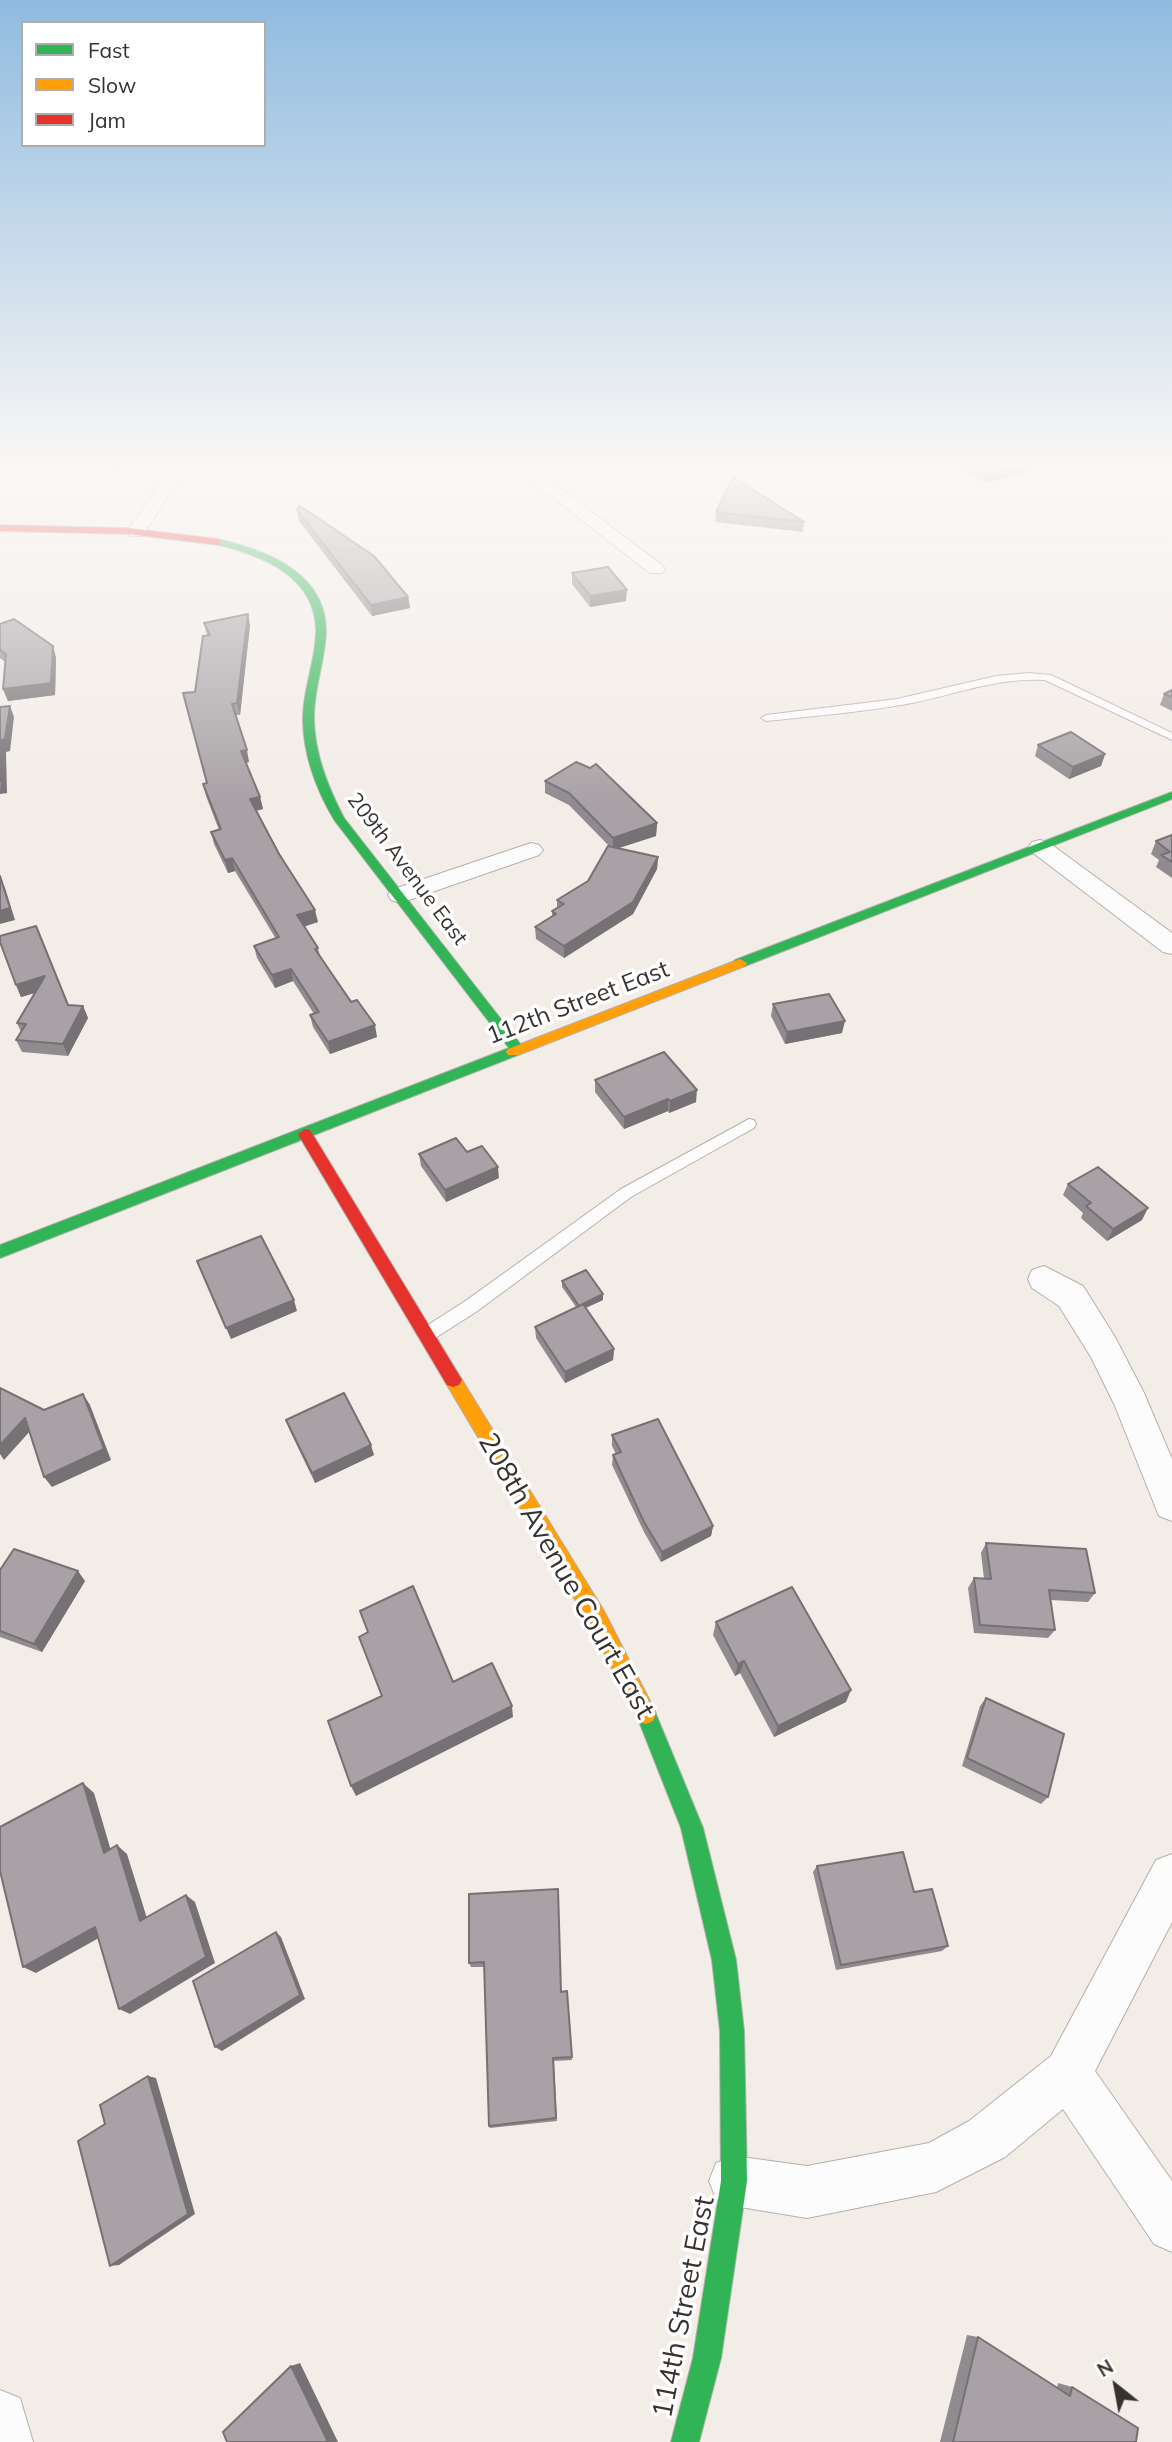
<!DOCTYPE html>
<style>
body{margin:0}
#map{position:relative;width:1172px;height:2442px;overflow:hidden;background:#f3ede8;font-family:Mulish,sans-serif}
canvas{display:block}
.legend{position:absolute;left:21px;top:21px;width:245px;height:126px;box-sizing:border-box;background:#fff;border:2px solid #afadac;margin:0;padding:9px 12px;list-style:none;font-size:21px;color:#36322f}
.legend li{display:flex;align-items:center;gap:14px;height:35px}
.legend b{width:35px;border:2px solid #afadac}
.north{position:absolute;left:1081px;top:2351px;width:70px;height:70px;-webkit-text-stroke:5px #fff;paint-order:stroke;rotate:329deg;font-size:19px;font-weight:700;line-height:28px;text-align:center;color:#36322f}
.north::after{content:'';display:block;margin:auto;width:24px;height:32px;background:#36322f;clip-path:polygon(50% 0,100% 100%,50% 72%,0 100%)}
</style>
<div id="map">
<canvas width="1172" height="2442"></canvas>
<ul class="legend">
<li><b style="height:9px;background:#30b455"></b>Fast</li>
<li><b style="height:9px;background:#ff9f0a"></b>Slow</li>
<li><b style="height:9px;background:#e5322d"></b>Jam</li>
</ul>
<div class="north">N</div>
</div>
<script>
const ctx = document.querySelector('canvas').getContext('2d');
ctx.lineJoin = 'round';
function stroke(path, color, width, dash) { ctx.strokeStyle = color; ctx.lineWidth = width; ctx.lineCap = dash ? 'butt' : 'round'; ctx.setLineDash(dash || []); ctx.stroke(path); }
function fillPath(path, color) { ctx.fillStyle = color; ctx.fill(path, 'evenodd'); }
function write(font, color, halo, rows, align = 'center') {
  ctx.font = font + ' Mulish,sans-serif'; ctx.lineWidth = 7; ctx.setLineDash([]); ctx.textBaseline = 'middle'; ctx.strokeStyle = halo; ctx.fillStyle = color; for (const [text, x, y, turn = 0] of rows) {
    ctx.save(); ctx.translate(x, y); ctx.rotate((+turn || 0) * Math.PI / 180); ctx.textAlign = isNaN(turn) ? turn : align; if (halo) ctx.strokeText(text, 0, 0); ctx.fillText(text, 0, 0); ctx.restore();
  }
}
const lane = new Path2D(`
 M1029,673L1051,675L1172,733V740L1045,680C998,677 957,694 912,703C864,712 815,716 766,721L761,718L766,715L897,699L996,676Z
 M749,1119L754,1120L756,1124L754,1128L631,1197L476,1312L432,1340L426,1342L420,1340L418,1335L420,1330L464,1302L621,1189Z`);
const street = new Path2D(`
 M507,462H525L662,565L665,569L662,573H650Z
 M174,470L182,475L145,532L142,536H130L127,532L168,472Z
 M1040,840L1048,842L1172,933V954L1163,952L1032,852L1028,847L1032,842Z
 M531,843L539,845L543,850L539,855L409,900L400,903L391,900L388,895L391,890Z
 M1044,1266L1083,1286L1115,1337L1144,1393L1172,1459V1521L1159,1516L1115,1406L1091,1357L1059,1306L1032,1288L1028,1279L1032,1270Z
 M1172,1854V1922L1095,2071L1172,2181V2252L1154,2244L1063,2109L1005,2157L936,2192L807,2218L734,2206L716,2199L709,2181L716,2163L734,2156L807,2166L929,2143L969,2121L1051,2056L1156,1860Z
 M0,2390L20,2398L33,2442H0Z`);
const fast = new Path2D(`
 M218,539C266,550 327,573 326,632C325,661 314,688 314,717C314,753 328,787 344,818L525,1050L518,1055L0,1258V1245L509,1048L335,821C316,790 302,752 303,715C304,686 316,659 316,630C315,575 260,555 215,544L214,542Z
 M1172,792V799L745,966L740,967L733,963L735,960Z
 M646,1704L653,1707L703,1828L736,1960L744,2031L747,2181L721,2358L699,2442H671L693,2358L721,2181L720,2031L712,1960L681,1828L636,1714L639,1707Z`);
const slow = new Path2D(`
 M740,959L747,963L745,966L518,1055H508L506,1052L508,1049Z
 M453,1373L459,1375L604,1611L653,1707L656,1714L653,1721L646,1724L639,1721L590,1625L447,1385L444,1380L447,1375Z`);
const jam = new Path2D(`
 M0,525L128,528L218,539L222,542L218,545L128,534L0,531Z
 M305,1129L310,1130L459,1375L462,1380L459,1385L453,1387L447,1385L298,1134Z`);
stroke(lane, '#b4b0ad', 2);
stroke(street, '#b4b0ad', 2);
stroke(fast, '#b4b0ad', 2);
stroke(slow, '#b4b0ad', 2);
stroke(jam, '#b4b0ad', 2);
fillPath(lane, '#fdfcfc');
fillPath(street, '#fdfcfc');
fillPath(fast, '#30b455');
fillPath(slow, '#ff9f0a');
fillPath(jam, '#e5322d');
fillPath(new Path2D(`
 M96,462H141L125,466L118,474Z
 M947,462H1034L1032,471L985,483Z
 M297,510L408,597L410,608L372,616L299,521Z
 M716,512L804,522L803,532L715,522Z
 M572,573L626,601L590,607L572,584Z
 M204,623L250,625L240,715H236L249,762L246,763L260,797L263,809L256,811L318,922L304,926L318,948L320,956L377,1037L330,1054L313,1027L310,1015L314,1014L293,981L275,988L257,958L254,946L276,939L235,871L228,873L214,844L211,832L219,830L206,796L203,784L207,783L195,692L207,635Z
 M0,624L53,646L56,658L55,695L8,701L3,689L5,662L0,658Z
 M1172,690V711L1160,705L1164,694Z
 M1038,745L1105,754L1101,766L1069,779L1035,756Z
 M545,781L657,823L656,836L618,848L658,857L657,869L633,914L564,958L536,939L535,927L552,916V911L557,908V900L588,881L609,846L569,805L545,793Z
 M1172,835V878L1156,867L1159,860L1151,854L1156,841Z
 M16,985L68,1005L83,1006L88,1018L68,1056L22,1052L16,1040L21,1032L17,1023L35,993L21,997Z
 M773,1004L842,1033L785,1044L771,1016Z
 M595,1080L696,1102L669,1113L668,1111L624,1129L595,1092Z
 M467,1152L499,1178L446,1202L421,1166L419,1154Z
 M1068,1184L1142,1220L1107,1241L1081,1218L1083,1213L1063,1195Z
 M562,1281L603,1300L585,1308L614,1349L613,1360L565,1383L536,1338L535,1327L576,1307L562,1287Z
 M286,1420L374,1455L315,1483L290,1431Z
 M612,1435L713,1526L711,1536L661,1562L644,1532L612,1465L613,1455L616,1454L612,1446Z
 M986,1543L1095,1593L1088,1602L1050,1600L1055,1630L1048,1638L974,1633L968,1588L974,1578L984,1579L981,1553Z
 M0,1570L85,1581L42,1652L0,1637Z
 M716,1622L846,1702L774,1737L740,1673L735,1676L713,1635Z
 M986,1698L1048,1797L1041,1804L962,1766L980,1706Z
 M817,1866L914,1892L948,1946L942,1951L836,1970L813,1872Z
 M469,1894L562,1992L567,1991L572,2060L554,2061L557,2121L490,2128L489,2126L484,1967H471L469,1963Z
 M967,2335L978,2337L1057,2388L1058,2383L1072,2387L1136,2442H940Z`), '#908b8f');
fillPath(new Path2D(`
 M117,462H141L125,466L118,474L115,464Z
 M1029,462H1034L1032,471L985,483L988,472Z
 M627,590L626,601L590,607V596Z
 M408,597L410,608L372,616L371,605Z
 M248,614L250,625L240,715L237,703Z
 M53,646L56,658L55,695L8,701L3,689Z
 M10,706L14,717L10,751L6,752L7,793L0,794L1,740Z
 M247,750L249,762L244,763L241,751Z
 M1105,754L1101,766L1069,779L1073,767Z
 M260,797L263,809L253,811L250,799Z
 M657,823L656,836L613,850V838Z
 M658,857L657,869L633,914L564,958V946Z
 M232,858L235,871L228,873L225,860Z
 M0,876L5,888L15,920L0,924Z
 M315,910L318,922L300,928L297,915Z
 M291,969L293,981L275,988L272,975Z
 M45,976L50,988L21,997L16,985Z
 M83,1006L88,1018L68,1056L63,1044Z
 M845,1021L842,1033L785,1044L787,1032Z
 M375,1025L377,1037L330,1054L328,1042Z
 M697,1090L696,1102L669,1113L670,1101Z
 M668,1099V1111L624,1129V1117Z
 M498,1167L499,1178L446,1202L445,1190Z
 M1148,1208L1142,1220L1107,1241L1113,1229Z
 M603,1294V1300L579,1311V1306Z
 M294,1300L297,1311L231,1339L226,1328Z
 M614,1349L613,1360L565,1383V1372Z
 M83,1394L90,1405L111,1460L52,1487L44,1477Z
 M25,1418L32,1429L4,1460L0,1454V1445Z
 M371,1445L374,1455L315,1483L312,1473Z
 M713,1526L711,1536L661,1562L662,1552Z
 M78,1571L85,1581L42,1652L34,1644Z
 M744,1661L740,1673L735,1676L738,1664Z
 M851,1690L846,1702L774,1737L778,1726Z
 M512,1706L513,1717L356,1796L351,1786Z
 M83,1783L94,1793L114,1861L104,1853Z
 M117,1845L127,1854L150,1928L140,1921Z
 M186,1895L195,1902L215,1963L130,2014L119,2009Z
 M95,1927L106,1934L36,1973L23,1967Z
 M276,1932L281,1937L305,1999L222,2051L215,2047Z
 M148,2076L156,2078L195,2214L119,2265L110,2266Z
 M300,2363L338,2442H328L291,2366Z`), '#767174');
const building = new Path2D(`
 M969,462H1029L988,472Z
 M733,477L804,522L716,512Z
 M300,506L374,556L408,597L371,605L297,510Z
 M608,567L627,590L590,596L572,573Z
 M248,614L237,703L232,704L247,750L241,751L260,797L250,799L279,854L315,910L297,915L318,948L315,949L351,1002L357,1000L375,1025L328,1042L310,1015L319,1012L291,969L272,975L254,946L279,937L232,858L225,860L211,832L221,829L203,784L207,783L183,693L195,692L203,636L210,635L204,623Z
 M14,619L53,646L51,683L3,689L6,654L0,650V624Z
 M1172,690V697L1164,694Z
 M10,706L5,739L1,740L2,781H0V707Z
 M1071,732L1105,754L1073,767L1038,745Z
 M576,762L590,768L596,764L657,823L613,838L569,793L545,781Z
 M1172,835V862L1161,855L1170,852L1156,841Z
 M608,846L658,857L633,902L564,946L535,927L556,914L552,911L564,904L557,900L588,881Z
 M0,876L10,908L0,911Z
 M36,926L68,1005L83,1006L63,1044L16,1040L26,1024L17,1023L45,976L16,985L0,942V936Z
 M829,994L845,1021L787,1032L773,1004Z
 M664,1052L697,1090L670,1101L668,1099L624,1117L595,1080Z
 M456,1138L467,1152L482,1146L498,1167L445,1190L419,1154Z
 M1098,1167L1148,1208L1113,1229L1086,1206L1091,1203L1068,1184Z
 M261,1236L294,1300L226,1328L197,1261Z
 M586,1270L603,1294L579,1306L562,1281Z
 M583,1304L614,1349L565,1372L535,1327Z
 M0,1388L44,1410L83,1394L104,1449L44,1477L25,1418L0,1445Z
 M344,1393L371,1445L312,1473L286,1420Z
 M658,1419L713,1526L662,1552L644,1522L613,1455L621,1452L612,1435Z
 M986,1543L1086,1549L1095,1593L1049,1590L1055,1630L980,1625L974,1578L991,1579Z
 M14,1549L78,1571L34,1644L0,1631V1570Z
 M413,1586L453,1682L492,1663L512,1706L351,1786L328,1721L382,1696L359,1637L368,1632L360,1611Z
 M792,1587L851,1690L778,1726L744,1661L738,1664L716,1622Z
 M986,1698L1064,1734L1048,1797L967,1758Z
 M83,1783L104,1853L117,1845L140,1921L186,1895L206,1957L119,2009L95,1927L23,1967L0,1871V1827Z
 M903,1852L914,1892L932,1889L948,1946L841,1965L817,1866Z
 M558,1889L561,1992L567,1991L572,2057L553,2058L556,2118L489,2126L484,1962L469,1963V1894Z
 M276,1932L300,1995L215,2047L193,1981Z
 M148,2076L188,2214L110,2266L78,2141L105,2124L100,2105Z
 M978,2337L1070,2396L1072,2387L1138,2428L1136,2442H953Z
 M291,2366L328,2442H227L223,2432Z`);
fillPath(building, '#a8a2a6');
stroke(building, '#767174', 2);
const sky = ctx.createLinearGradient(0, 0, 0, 803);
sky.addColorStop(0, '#90bbe0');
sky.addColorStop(0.58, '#faf7f5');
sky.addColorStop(1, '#faf7f500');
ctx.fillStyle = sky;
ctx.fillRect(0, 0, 1172, 803);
write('21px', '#36322f', '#fff', [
 ["209th Avenue East",407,869,53]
]);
write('24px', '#36322f', '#fff', [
 ["112th Street East",578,1003,-21]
]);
write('28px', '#36322f', '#fff', [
 ["208th Avenue Court East",566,1576,60],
 ["114th Street East",684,2307,-79]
]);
</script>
